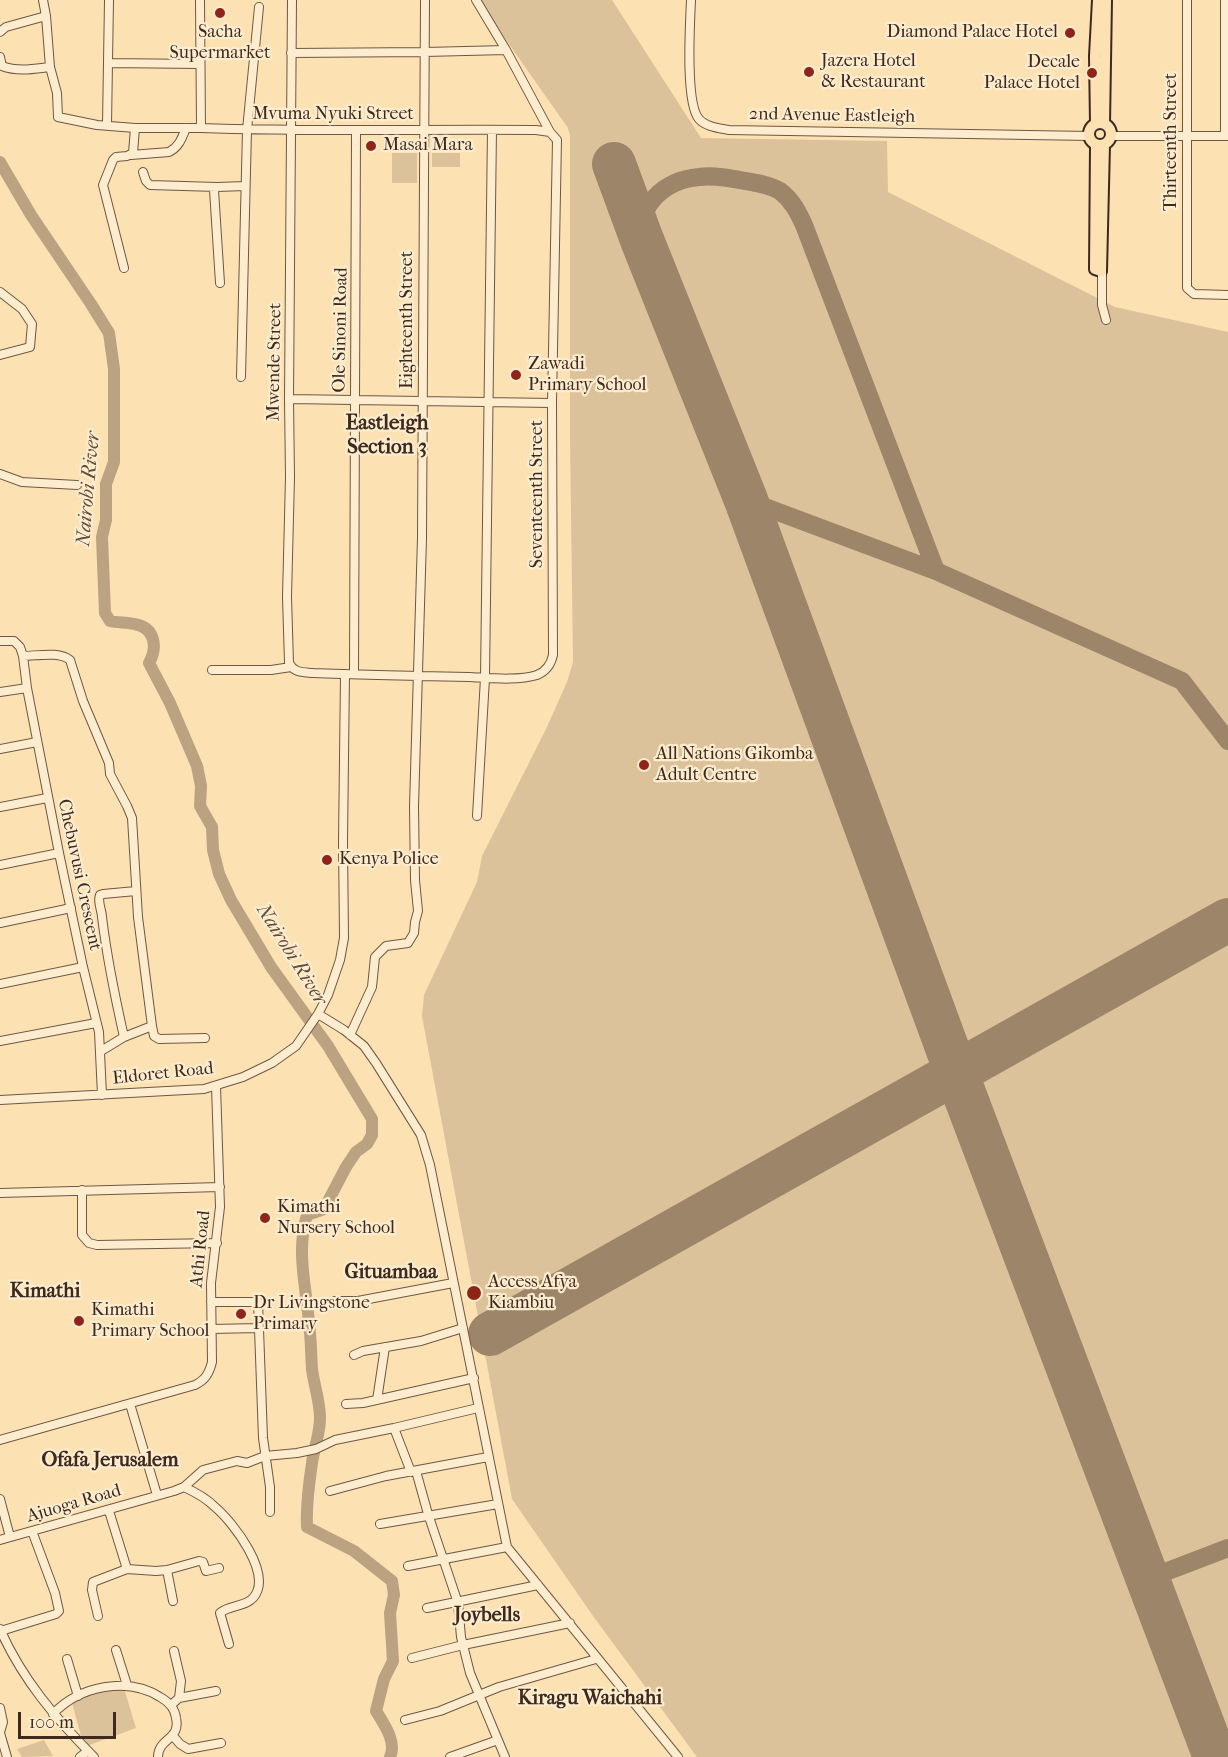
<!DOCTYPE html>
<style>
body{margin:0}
#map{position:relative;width:1228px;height:1757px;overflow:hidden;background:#fce1b3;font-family:"IM FELL French Canon",serif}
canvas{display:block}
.scale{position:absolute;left:18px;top:1712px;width:98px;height:27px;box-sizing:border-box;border:3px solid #3e291f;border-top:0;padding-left:8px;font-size:18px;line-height:21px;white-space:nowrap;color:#3e291f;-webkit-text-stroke:4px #fdecce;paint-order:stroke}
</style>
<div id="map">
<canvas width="1228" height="1757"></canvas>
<div class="scale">100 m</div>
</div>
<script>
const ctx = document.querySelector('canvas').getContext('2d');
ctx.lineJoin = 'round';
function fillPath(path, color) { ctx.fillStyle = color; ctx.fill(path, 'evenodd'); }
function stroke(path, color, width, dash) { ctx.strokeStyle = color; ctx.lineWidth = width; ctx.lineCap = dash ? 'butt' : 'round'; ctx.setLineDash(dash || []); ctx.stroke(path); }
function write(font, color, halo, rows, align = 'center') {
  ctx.font = font + ' "IM FELL French Canon",serif'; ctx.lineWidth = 4.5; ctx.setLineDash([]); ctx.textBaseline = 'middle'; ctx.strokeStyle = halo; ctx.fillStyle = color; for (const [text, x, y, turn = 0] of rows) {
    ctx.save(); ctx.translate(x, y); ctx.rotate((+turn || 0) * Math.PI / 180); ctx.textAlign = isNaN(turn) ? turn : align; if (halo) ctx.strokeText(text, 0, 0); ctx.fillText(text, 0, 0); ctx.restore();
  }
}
fillPath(new Path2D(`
 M478,0H612L701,138L887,141L888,192L1115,307L1228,332V1757H697L593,1616L512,1499L422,1016L424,995L477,882L482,856L546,729L567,682L573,662L570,440V136L568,128Z
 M392,153H417V183H392Z
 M432,153H460V167H432Z
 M123,1685L136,1728L84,1747L71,1699Z
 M44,1740L53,1756L22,1757L17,1749Z`), '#dcc29a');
stroke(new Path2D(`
 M0,162L31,215L91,304L109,333L114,369V462L106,484V520L102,537L105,613L110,621C118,623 126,622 134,624C155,627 158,647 149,663L170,703L197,766L201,786L200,806L212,827L213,850L219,874L231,900L271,967L328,1046L372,1119V1135L367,1144L356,1152L346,1167L324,1209L307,1215C296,1252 306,1285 309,1323C311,1338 311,1353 312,1369C314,1385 320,1402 320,1418C320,1434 314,1448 312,1463C309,1483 306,1507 307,1527L354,1551L392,1581L394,1595L390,1613L393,1661L384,1679L376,1711C384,1724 397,1742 390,1757`), '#bba281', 12);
stroke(new Path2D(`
 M642,240C636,205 665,180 699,177C714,175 730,178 745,181C757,183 770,185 780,191C792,200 798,212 804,225L936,571
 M746,500L936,571L1182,681L1228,741
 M1147,1579L1228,1548`), '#9d8569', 18);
stroke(new Path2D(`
 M614,164L642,240L746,500L956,1072L1215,1757
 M490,1334L1228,920`), '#9d8569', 44);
const minor = new Path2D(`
 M43,0L46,16L50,67L57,93L58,117L97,125L135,128H201
 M200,0L201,128C313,132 425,129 536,130L550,132L557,140L552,403L553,655C551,664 547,671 537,675C517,681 490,678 469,677C417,676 365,675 313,673C303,672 294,673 289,663L287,597L290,477L289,399L292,0
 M476,0L506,50L550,132
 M691,0C690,24 685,103 699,119C706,127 719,128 729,130L1089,136
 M1187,0V288L1194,294L1228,295
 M0,32L6,27L46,16
 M291,53L425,52L506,50
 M0,57L2,66C18,72 33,69 50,67
 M108,63L200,64
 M107,125L109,0
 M1111,136H1228
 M1225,136V0
 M131,155L169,152C179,147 182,138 186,128
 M143,172L146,181L150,185L217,187
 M124,268L103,185L113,160L116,157L127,156L133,153L135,128
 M1102,271V305L1106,320
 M220,283L214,190L217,187L245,186
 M0,292L22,309L32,324L30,347L0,355
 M241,377L247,130L259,7
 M289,399L552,403
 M0,474L22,482L77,485
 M0,641H14L20,647L23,656L27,688
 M23,656C37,656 59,651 70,660L83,701L109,763L110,774L127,806L132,818L138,917L152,1026L124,1037L101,1051
 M212,670H271L291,667
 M354,674L356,131
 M0,692L27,688L59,853L83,967L99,1032L102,1095
 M0,749L37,742
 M0,807L47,798
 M477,816L485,678L492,130
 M0,865L59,853
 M0,923L71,908
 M0,984L83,967
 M318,1014L344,1030L364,1046L376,1063L421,1135L430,1165L507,1547L678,1757
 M152,1026L154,1036L159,1039L205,1038
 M350,1035L372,987L375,957L386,946L408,943L414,933L415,922L418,911L415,880L414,806L422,538L425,0
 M124,1037C115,997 107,958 102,917C102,910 97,902 100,895L103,894L136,891
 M0,1041L96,1023
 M0,1100L204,1089L243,1077L272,1063L296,1046L318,1014L328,995L340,960L344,938L343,842L345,674
 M82,1190V1235L89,1243L97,1245L217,1243
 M0,1193L220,1187
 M335,1301H358L453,1283
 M211,1302H258L263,1438L270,1487V1512
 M211,1329L259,1328
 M354,1355L363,1351L421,1341L463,1328
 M377,1400L385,1347
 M130,1404L157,1495
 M346,1404L363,1403L474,1378
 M394,1428L411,1472
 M0,1440L195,1385C205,1380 209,1374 212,1362L211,1283L220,1207L216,1086
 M416,1471L428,1514L458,1603L461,1637L470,1673L505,1757
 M184,1487C195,1492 206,1498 215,1507C233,1522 274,1575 253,1598C245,1607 229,1605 220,1613L229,1644
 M330,1491L386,1476L488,1457
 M0,1499L10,1537
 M109,1511L127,1569L156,1571L167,1570L173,1601
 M380,1524L498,1504
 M0,1540L174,1491L184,1487L203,1470L218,1466L237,1461L247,1463L265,1456L297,1453L316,1449L335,1440L394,1428L478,1408
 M408,1566L507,1547
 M167,1570L199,1561L203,1562L206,1571L219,1568
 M427,1608L538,1585
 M98,1616L92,1590L93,1582L127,1569
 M0,1629C22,1679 56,1719 94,1757
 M1,1631L56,1614L59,1611L55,1593L32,1531
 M116,1650L127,1685
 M174,1651L181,1681L179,1698
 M412,1658L463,1645L570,1623
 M67,1659L78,1696
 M171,1705L179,1698L216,1691
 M0,1708L3,1722L0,1732
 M53,1714C79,1686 128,1676 160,1697C169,1702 175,1708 176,1718C181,1740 158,1738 158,1757
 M405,1720L440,1711L499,1687L596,1659
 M0,1733L7,1757
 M173,1736L180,1744L188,1749L221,1743
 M80,1757L88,1751
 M450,1757L498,1740`);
const major = new Path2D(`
 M1089 134a11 11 0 1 1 22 0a11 11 0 1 1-22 0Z
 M1096,124L1095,56L1098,0
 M1104,124L1106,0
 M1096,145L1095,269L1101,271L1104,145`);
stroke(minor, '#6e5744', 10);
stroke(major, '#3e291f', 14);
stroke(minor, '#fdecce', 8);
stroke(major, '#fce1b3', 10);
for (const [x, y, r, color] of [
 [220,13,6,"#8f2418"],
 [1070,33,6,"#8f2418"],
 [809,72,6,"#8f2418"],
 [1092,73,6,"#8f2418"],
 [371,146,6,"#8f2418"],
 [516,375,6,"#8f2418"],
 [644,765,6,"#8f2418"],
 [327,860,6,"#8f2418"],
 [265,1218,6,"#8f2418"],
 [474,1293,8,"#8f2418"],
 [241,1314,6,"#8f2418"],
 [79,1321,6,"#8f2418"]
]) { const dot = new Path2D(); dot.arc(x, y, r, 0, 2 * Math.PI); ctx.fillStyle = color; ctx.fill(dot); stroke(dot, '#fdecce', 2); }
write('18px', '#3e291f', '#fdecce', [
 ["Sacha",220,33,"center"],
 ["Supermarket",220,54,"center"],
 ["Diamond Palace Hotel",1058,33,"right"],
 ["Jazera Hotel",821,62],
 ["& Restaurant",821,83],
 ["Decale",1080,63,"right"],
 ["Palace Hotel",1080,84,"right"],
 ["Masai Mara",383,146],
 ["Zawadi",528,365],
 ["Primary School",528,386],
 ["All Nations Gikomba",656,755],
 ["Adult Centre",656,776],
 ["Kenya Police",339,860],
 ["Kimathi",277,1208],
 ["Nursery School",277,1229],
 ["Access Afya",488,1283],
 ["Kiambiu",488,1304],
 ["Dr Livingstone",253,1304],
 ["Primary",253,1325],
 ["Kimathi",91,1311],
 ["Primary School",91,1332]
], 'left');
write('18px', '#3e291f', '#fdecce', [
 ["Mvuma Nyuki Street",333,115],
 ["2nd Avenue Eastleigh",832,116,1],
 ["Thirteenth Street",1172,142,-90],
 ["Eighteenth Street",408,320,-90],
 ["Ole Sinoni Road",341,330,-89],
 ["Mwende Street",275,362,-89],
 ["Seventeenth Street",538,494,-90],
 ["Chebuvusi Crescent",79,875,78],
 ["Eldoret Road",163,1074,-6],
 ["Athi Road",201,1249,-84],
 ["Ajuoga Road",74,1504,-16]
]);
write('italic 20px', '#644d3c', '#fdecce', [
 ["Nairobi River",89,489,-85],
 ["Nairobi River",291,955,58]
]);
write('bold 20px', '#3e291f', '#fdecce', [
 ["Gituambaa",391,1273],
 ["Kimathi",45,1292],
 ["Ofafa Jerusalem",110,1461],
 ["Joybells",487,1616],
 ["Kiragu Waichahi",590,1699]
]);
write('bold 21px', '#3e291f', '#fdecce', [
 ["Eastleigh",387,424],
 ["Section 3",387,448]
]);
</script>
